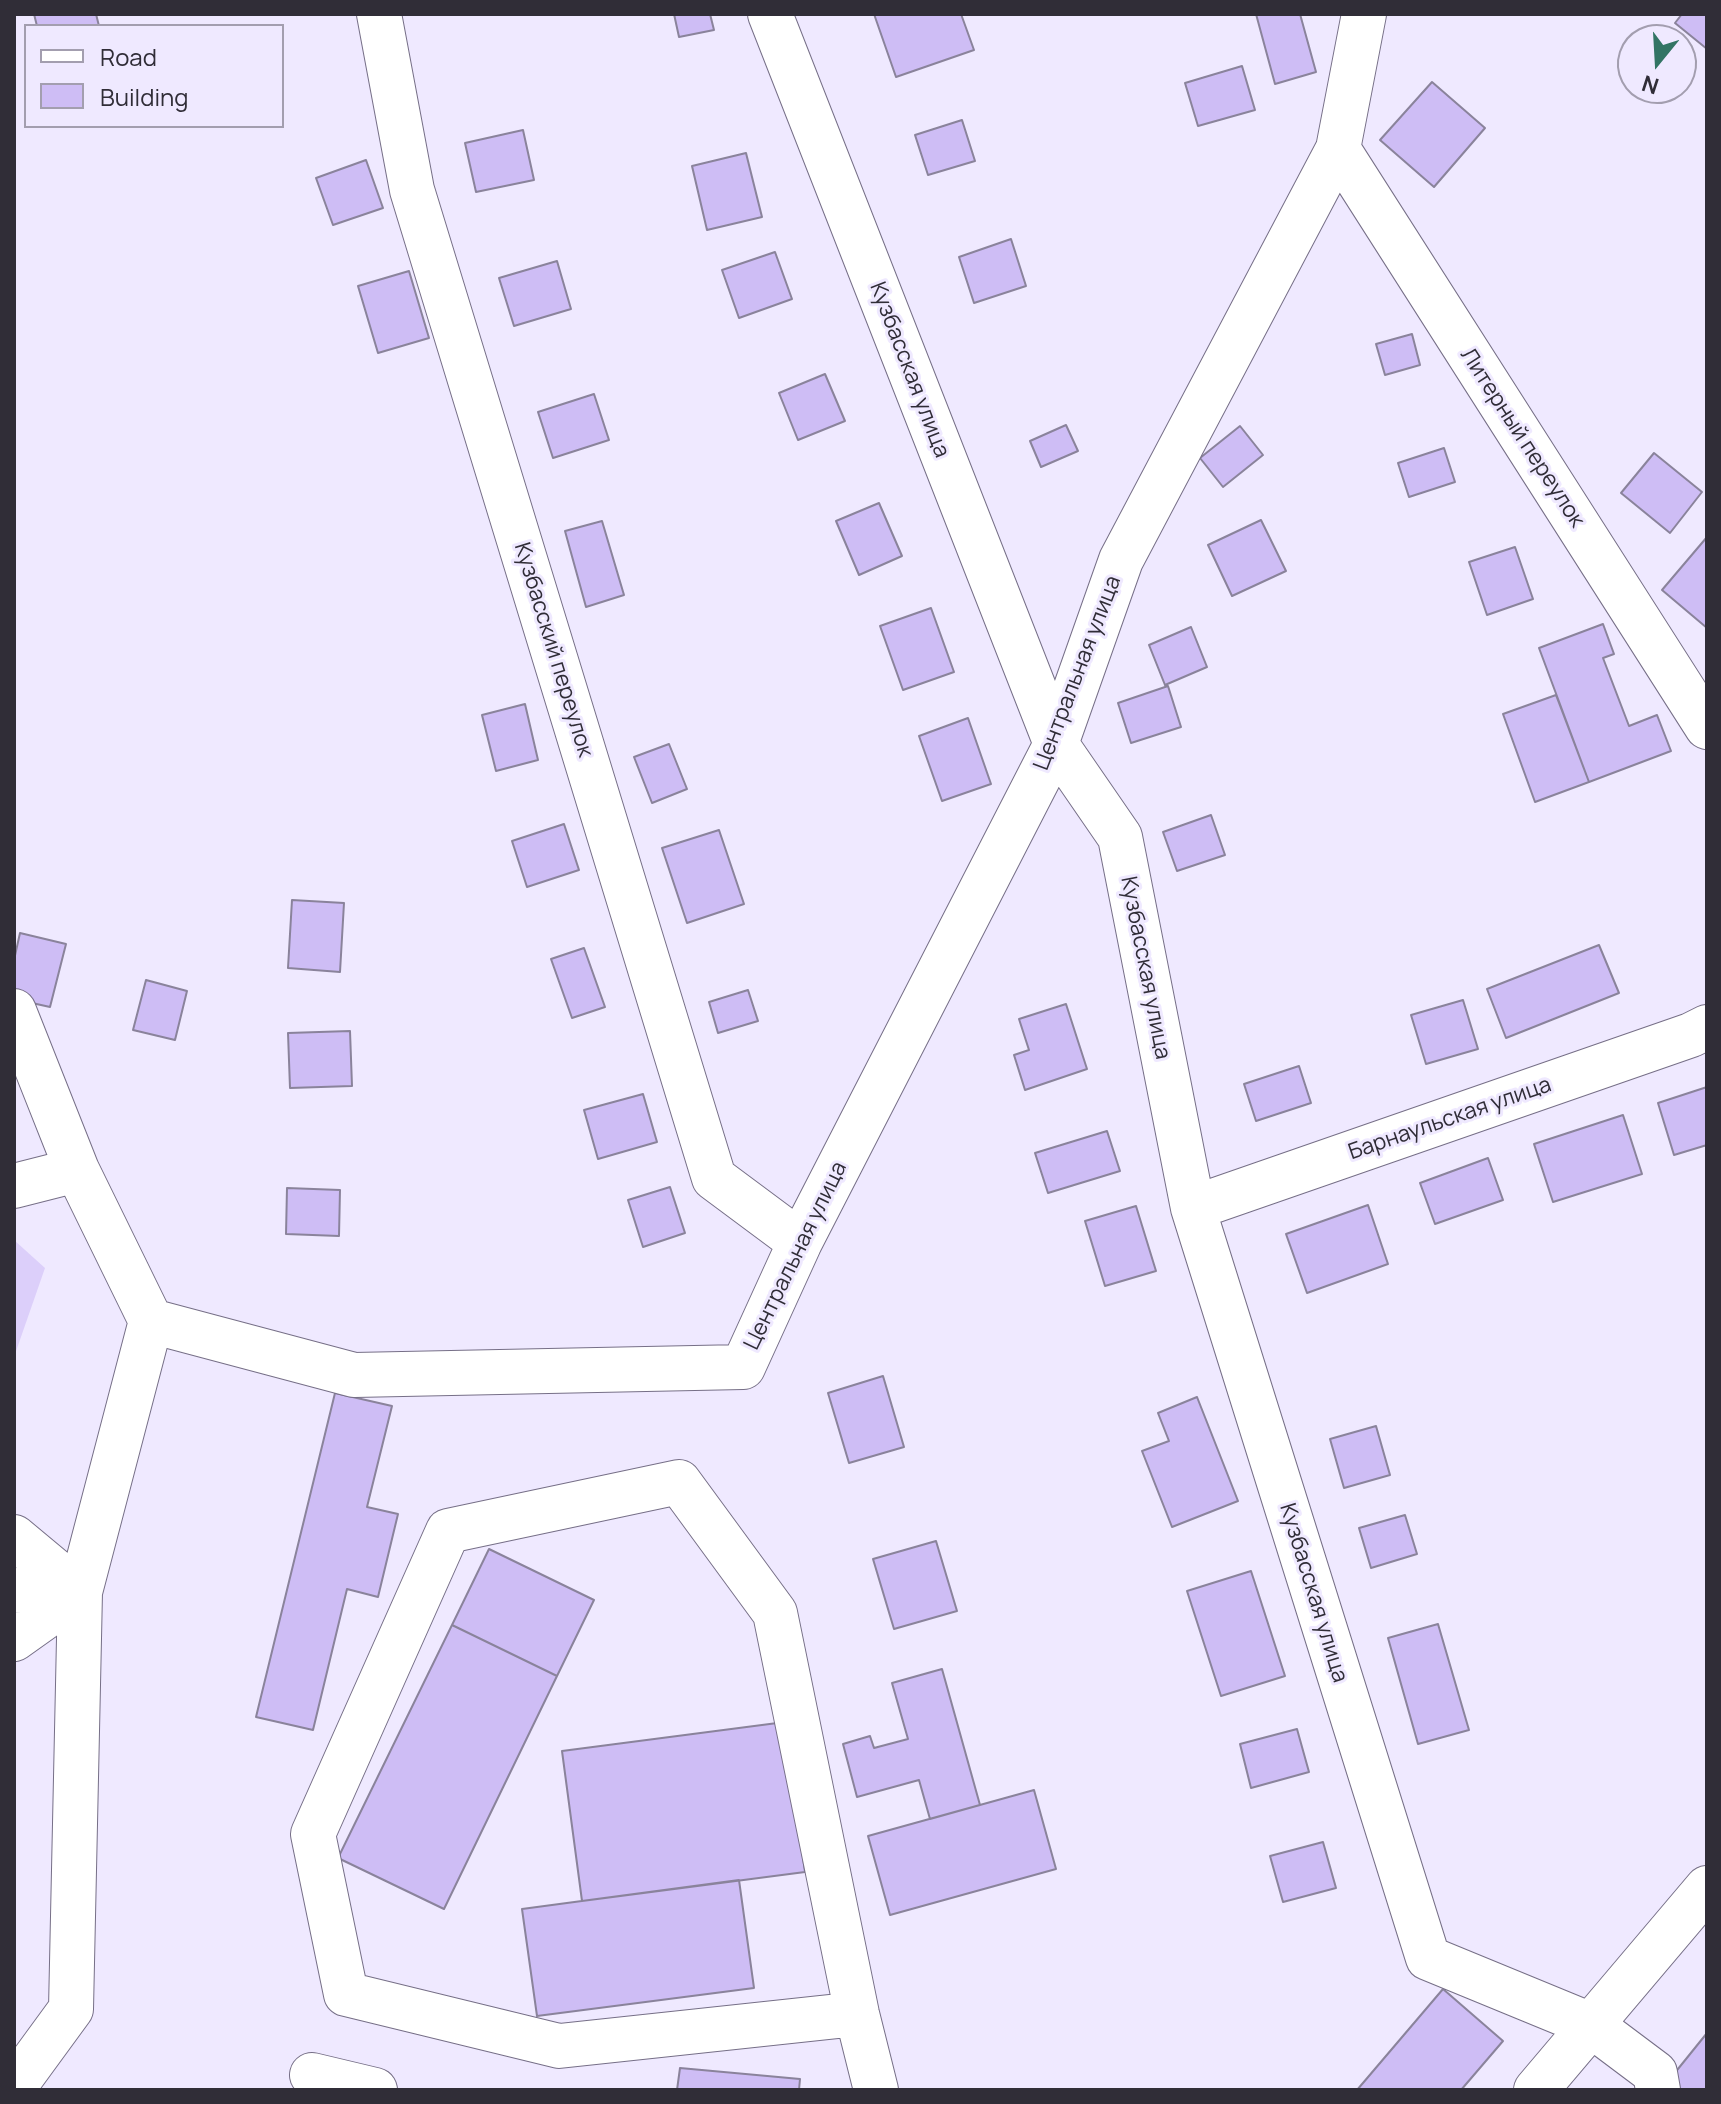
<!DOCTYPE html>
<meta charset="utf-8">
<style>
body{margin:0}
#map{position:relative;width:1721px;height:2104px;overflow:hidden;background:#efe9ff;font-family:Manrope,sans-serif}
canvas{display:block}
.frame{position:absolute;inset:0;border:16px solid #302d37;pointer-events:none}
.legend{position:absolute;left:24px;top:24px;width:260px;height:104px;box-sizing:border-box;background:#efe9ff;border:2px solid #a39eaf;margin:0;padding:10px 14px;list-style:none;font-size:24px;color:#302d37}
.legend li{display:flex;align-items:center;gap:16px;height:40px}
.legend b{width:40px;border:2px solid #a39eaf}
.north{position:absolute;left:1617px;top:24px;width:80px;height:80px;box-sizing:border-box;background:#efe9ff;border:2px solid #a39eaf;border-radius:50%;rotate:198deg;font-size:22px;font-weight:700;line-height:32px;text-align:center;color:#302d37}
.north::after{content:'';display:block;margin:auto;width:28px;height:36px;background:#327464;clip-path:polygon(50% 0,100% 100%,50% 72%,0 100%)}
</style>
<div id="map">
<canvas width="1721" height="2104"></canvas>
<div class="frame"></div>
<ul class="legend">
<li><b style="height:10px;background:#fff"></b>Road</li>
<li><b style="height:22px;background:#cebdf5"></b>Building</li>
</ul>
<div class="north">N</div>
</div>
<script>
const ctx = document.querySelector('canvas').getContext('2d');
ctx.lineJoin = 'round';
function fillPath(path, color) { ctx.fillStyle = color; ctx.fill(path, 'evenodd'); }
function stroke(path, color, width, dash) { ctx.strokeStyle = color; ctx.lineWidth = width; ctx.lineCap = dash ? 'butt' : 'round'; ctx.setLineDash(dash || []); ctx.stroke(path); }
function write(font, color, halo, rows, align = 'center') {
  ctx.font = font + ' Manrope,sans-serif'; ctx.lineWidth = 6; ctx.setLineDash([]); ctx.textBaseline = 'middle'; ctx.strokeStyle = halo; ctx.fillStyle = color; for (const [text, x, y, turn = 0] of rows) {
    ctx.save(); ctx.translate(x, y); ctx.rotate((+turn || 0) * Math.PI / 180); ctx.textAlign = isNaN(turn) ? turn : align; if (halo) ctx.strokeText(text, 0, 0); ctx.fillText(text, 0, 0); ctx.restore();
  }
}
fillPath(new Path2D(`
 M14,1240L45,1268L14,1357Z`), '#dccffa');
const building = new Path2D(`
 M34,14H96L99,26H37Z
 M674,14H710L714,30L679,37Z
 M874,14H961L974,50L896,77Z
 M1256,14H1300L1316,72L1275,84Z
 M1682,14H1707V49L1675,23Z
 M1242,66L1255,110L1198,126L1185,83Z
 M1432,82L1485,128L1434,187L1380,140Z
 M962,120L975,161L928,175L915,135Z
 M523,130L534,180L476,192L465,143Z
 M746,153L762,217L707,230L692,166Z
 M366,160L383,208L333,225L316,178Z
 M1011,239L1026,286L974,303L959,257Z
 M775,252L792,299L739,318L722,270Z
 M557,261L571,309L514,326L499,278Z
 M409,271L429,338L378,353L358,286Z
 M1412,334L1420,365L1385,375L1376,344Z
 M825,374L845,421L798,440L779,393Z
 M594,394L609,440L553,458L538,412Z
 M1066,425L1078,451L1041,467L1030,441Z
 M1240,426L1263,455L1223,487L1200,458Z
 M1444,448L1455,482L1409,497L1398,463Z
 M1654,453L1702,492L1670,533L1621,493Z
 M879,503L902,556L859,575L836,521Z
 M1261,520L1286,571L1232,596L1208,545Z
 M602,521L624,595L586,607L565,531Z
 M1707,537V628L1662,590Z
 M1515,547L1533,599L1487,615L1469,562Z
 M931,608L954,672L903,690L880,626Z
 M1603,624L1614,654L1603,658L1629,726L1657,715L1671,751L1589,782L1539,648Z
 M1191,627L1207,667L1165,685L1149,645Z
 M1168,686L1181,727L1131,743L1118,703Z
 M1556,695L1589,782L1535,802L1503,714Z
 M525,704L538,760L496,771L482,715Z
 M968,718L991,784L942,801L919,736Z
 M669,744L687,789L652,803L634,757Z
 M1211,815L1225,855L1177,871L1163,832Z
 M564,824L579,870L527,887L512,841Z
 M719,830L744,904L687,923L662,848Z
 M292,900L344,903L340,972L288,968Z
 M20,933L66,944L50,1007L14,999V960Z
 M1599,945L1619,993L1506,1038L1487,989Z
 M584,948L605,1007L572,1018L551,959Z
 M146,980L187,991L175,1040L133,1030Z
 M748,990L758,1021L718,1033L709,1002Z
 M1463,1000L1478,1049L1426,1064L1411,1015Z
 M1066,1004L1087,1069L1025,1090L1014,1055L1029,1050L1019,1019Z
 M350,1031L352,1086L290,1088L288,1033Z
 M1299,1066L1311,1103L1256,1121L1244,1084Z
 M1707,1087V1145L1674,1155L1658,1103Z
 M643,1094L657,1142L598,1159L584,1110Z
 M1623,1115L1642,1174L1553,1202L1534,1144Z
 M1107,1131L1120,1171L1048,1193L1035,1153Z
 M1488,1158L1503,1200L1435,1224L1420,1183Z
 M670,1187L685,1233L643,1247L628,1200Z
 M287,1188L340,1190L339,1236L286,1234Z
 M1368,1205L1388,1264L1307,1293L1286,1234Z
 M1136,1206L1156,1271L1105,1286L1085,1221Z
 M883,1376L904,1447L849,1463L828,1393Z
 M335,1393L392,1406L367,1507L398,1514L378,1597L347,1589L313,1730L256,1717Z
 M1197,1397L1238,1501L1172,1527L1142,1451L1169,1441L1158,1413Z
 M1376,1426L1390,1475L1344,1488L1330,1439Z
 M1405,1515L1417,1554L1371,1568L1359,1528Z
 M936,1541L957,1611L894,1629L873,1559Z
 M489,1549L594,1600L557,1676L452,1625Z
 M1251,1571L1285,1676L1221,1696L1187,1591Z
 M1438,1624L1469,1730L1418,1744L1388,1638Z
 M452,1625L557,1676L444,1909L338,1858Z
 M942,1669L980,1805L930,1819L919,1780L857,1797L843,1744L870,1736L874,1748L908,1739L892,1683Z
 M785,1722L805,1872L582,1901L562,1751Z
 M1297,1729L1309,1772L1251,1788L1240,1744Z
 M1034,1790L1056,1869L890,1915L868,1836Z
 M1323,1842L1336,1888L1283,1902L1270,1856Z
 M739,1880L754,1988L537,2016L522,1909Z
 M1443,1989L1503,2041L1461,2090H1357Z
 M1707,2033V2090H1661Z
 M680,2068L800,2079L799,2090H677Z`);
fillPath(building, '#cebdf5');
stroke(building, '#8a839b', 2);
const minor = new Path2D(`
 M379,14L412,190L714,1178L800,1242
 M770,14L1056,744L1120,837L1193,1208L1428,1958L1591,2025L1655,2073L1658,2090
 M1338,149L1707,727
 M14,1011L77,1170L151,1321L80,1592L71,2009L14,2087
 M14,1186L77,1170
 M1193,1208L1691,1035L1707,1027
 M151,1321L354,1375L743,1367L800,1242L1056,744L1121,560L1338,149L1364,14
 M14,1537L80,1592
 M14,1590L80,1592
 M14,1639L80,1592
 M857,2014L559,2046L346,1994L313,1834L448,1531L679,1482L775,1613L857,2014L876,2090
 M312,2075L375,2090
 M1536,2090L1707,1888`);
stroke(minor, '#766f87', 46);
stroke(minor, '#fff', 44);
write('22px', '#302d37', '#efe9ff', [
 ["Кузбасская улица",909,370,69],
 ["Литерный переулок",1522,438,57],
 ["Кузбасский переулок",553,650,73],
 ["Центральная улица",1078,673,-69],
 ["Кузбасская улица",1145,968,79],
 ["Барнаульская улица",1450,1119,-19],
 ["Центральная улица",796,1256,-64],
 ["Кузбасская улица",1313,1593,73]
]);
</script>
